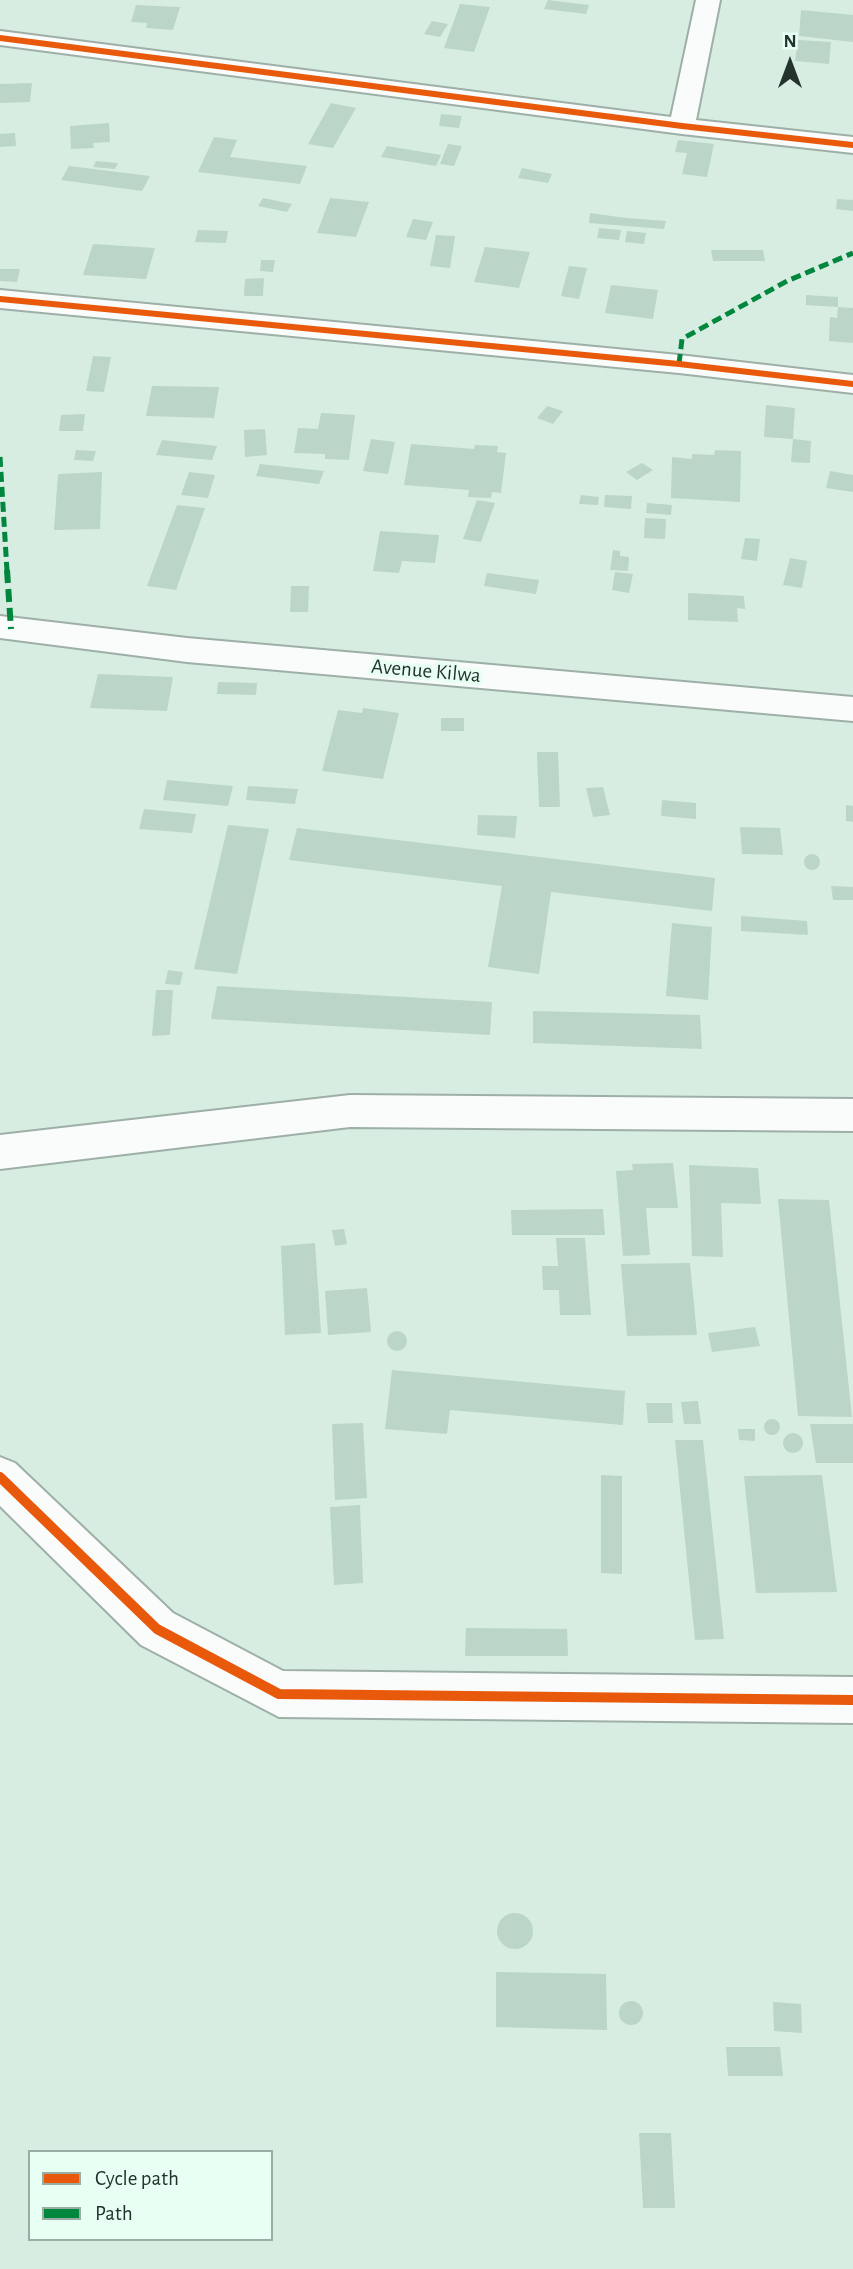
<!DOCTYPE html>
<style>
body{margin:0}
#map{position:relative;width:853px;height:2269px;overflow:hidden;background:#d7ede2;font-family:"Alegreya Sans",sans-serif}
canvas{display:block}
.legend{position:absolute;left:28px;top:2150px;width:245px;height:91px;box-sizing:border-box;background:#e8fff4;border:2px solid #9aada4;margin:0;padding:9px 12px;list-style:none;font-size:21px;color:#24332c}
.legend li{display:flex;align-items:center;gap:14px;height:35px}
.legend b{width:35px;border:2px solid #9aada4}
.north{position:absolute;left:755px;top:28px;width:70px;height:70px;-webkit-text-stroke:5px #e8fff4;paint-order:stroke;rotate:0deg;font-size:19px;font-weight:700;line-height:28px;text-align:center;color:#24332c}
.north::after{content:'';display:block;margin:auto;width:24px;height:32px;background:#24332c;clip-path:polygon(50% 0,100% 100%,50% 72%,0 100%)}
</style>
<div id="map">
<canvas width="853" height="2269"></canvas>
<ul class="legend">
<li><b style="height:9px;background:#e8590c"></b>Cycle path</li>
<li><b style="height:9px;background:#00873e"></b>Path</li>
</ul>
<div class="north">N</div>
</div>
<script>
const ctx = document.querySelector('canvas').getContext('2d');
ctx.lineJoin = 'round';
function fillPath(path, color) { ctx.fillStyle = color; ctx.fill(path, 'evenodd'); }
function stroke(path, color, width, dash) { ctx.strokeStyle = color; ctx.lineWidth = width; ctx.lineCap = dash ? 'butt' : 'round'; ctx.setLineDash(dash || []); ctx.stroke(path); }
function write(font, color, halo, rows, align = 'center') {
  ctx.font = font + ' "Alegreya Sans",sans-serif'; ctx.lineWidth = 7; ctx.setLineDash([]); ctx.textBaseline = 'middle'; ctx.strokeStyle = halo; ctx.fillStyle = color; for (const [text, x, y, turn = 0] of rows) {
    ctx.save(); ctx.translate(x, y); ctx.rotate((+turn || 0) * Math.PI / 180); ctx.textAlign = isNaN(turn) ? turn : align; if (halo) ctx.strokeText(text, 0, 0); ctx.fillText(text, 0, 0); ctx.restore();
  }
}
fillPath(new Path2D(`
 M548,0L589,5L586,14L544,9Z
 M460,4L490,7L474,52L444,48Z
 M136,5L180,7L173,30L146,28L147,23L131,22Z
 M801,10L853,15V42L799,36Z
 M432,21L448,24L440,37L424,34Z
 M798,40L831,42L829,64L795,61Z
 M32,83L30,102L0,103V84Z
 M331,103L356,108L333,148L308,144Z
 M441,114L462,116L459,128L439,126Z
 M109,123L110,142L93,143L94,148L71,149L70,126Z
 M15,133L16,146L0,147V134Z
 M214,137L237,140L230,157L307,166L300,184L198,172Z
 M678,140L714,144L707,177L682,174L687,153L675,152Z
 M448,144L462,146L454,166L440,164Z
 M387,146L441,155L436,166L381,157Z
 M96,161L118,163L115,169L93,167Z
 M69,166L150,176L142,191L61,180Z
 M522,168L552,174L548,183L518,178Z
 M263,198L292,204L287,212L258,206Z
 M330,198L369,202L356,237L317,233Z
 M837,199L853,200V211L836,209Z
 M590,213L626,218L666,221L664,229L589,223Z
 M413,219L433,222L426,240L406,237Z
 M599,228L621,230L619,240L597,238Z
 M198,230L228,231L226,243L195,242Z
 M627,231L646,233L644,244L625,242Z
 M436,235L455,236L450,268L430,266Z
 M93,244L155,248L146,279L83,275Z
 M485,247L530,252L519,288L474,282Z
 M711,250H763L765,261H713Z
 M261,260H275L273,272L260,271Z
 M569,266L587,268L579,299L561,296Z
 M0,269H20L17,282L0,281Z
 M264,278L263,296H244L245,279Z
 M611,285L658,290L653,319L605,313Z
 M806,295L838,297V307L806,305Z
 M838,307L853,308V343L829,341L830,317L837,318Z
 M93,356L111,357L104,392L86,391Z
 M152,386L219,387L214,418L146,416Z
 M766,405L795,408L793,439L764,437Z
 M547,406L563,411L553,424L537,418Z
 M321,413L355,415L349,460L325,459V454L294,453L298,428L318,429Z
 M85,414L83,431H59L61,415Z
 M265,429L267,455L245,457L244,430Z
 M371,439L395,442L388,474L363,471Z
 M793,439L811,441L810,463L791,462Z
 M162,440L217,446L212,460L156,455Z
 M411,444L474,449L475,445L498,446L497,452L506,453L501,493L492,492L491,498L468,497L469,490L404,485Z
 M76,450L96,451L93,461L74,460Z
 M715,450L741,451L740,502L671,498L672,457L692,459V454L714,455Z
 M642,463L653,470L637,480L626,472Z
 M260,464L324,471L319,484L256,476Z
 M830,471L853,475V492L826,488Z
 M102,472L100,529L54,530L58,474Z
 M189,472L215,475L208,498L181,495Z
 M581,495L599,497L598,505L579,504Z
 M605,495L632,496L631,509L604,507Z
 M477,500L495,503L481,542L463,539Z
 M647,503L672,505L671,515L646,513Z
 M177,505L205,508L176,590L147,586Z
 M645,518L666,519L665,539L644,538Z
 M380,531L439,535L435,563L402,561L399,573L373,571Z
 M745,538L760,539L757,561L741,559Z
 M613,550L620,551V556L629,557L628,571L610,570Z
 M790,558L807,561L802,588L783,585Z
 M615,572L633,574L629,593L612,590Z
 M487,573L539,580L536,594L484,586Z
 M291,586H309L308,612H290Z
 M688,593L744,596L745,609L737,608L738,622L688,620Z
 M98,674L173,677L167,711L90,708Z
 M218,682L257,683L256,695L217,694Z
 M363,708L399,713L383,779L322,771L338,710L362,713Z
 M441,718H464V731H441Z
 M537,752H558L560,807H539Z
 M167,780L233,786L228,806L163,800Z
 M248,786L298,789L295,804L246,800Z
 M603,787L610,815L593,817L586,788Z
 M662,800L696,803V819L661,816Z
 M846,805L853,806V822L846,821Z
 M144,809L196,814L192,833L139,829Z
 M478,815L517,816L515,838L477,835Z
 M228,825L269,829L237,974L194,969Z
 M740,827L780,828L783,855L742,854Z
 M297,828L715,878L712,911L551,892L539,974L488,967L502,886L289,860Z
 M804 862a8 8 0 1 1 16 0a8 8 0 1 1-16 0Z
 M831,886L853,887V900H833Z
 M741,916L807,921L808,935L741,931Z
 M672,923L712,927L708,1000L666,996Z
 M168,970L183,972L180,985L165,984Z
 M217,986L492,1002L490,1035L211,1019Z
 M156,990H173L170,1035L152,1036Z
 M533,1011L700,1015L702,1049L533,1043Z
 M673,1163L678,1208H646L650,1255L623,1256L616,1171L633,1170L632,1164Z
 M689,1165L758,1168L761,1204L721,1203L723,1257L692,1256Z
 M778,1199L829,1200L852,1417L798,1416Z
 M603,1209L605,1235H512L511,1210Z
 M344,1229L347,1244L335,1246L332,1230Z
 M556,1238H585L591,1315H560L559,1290H543L542,1266H558Z
 M315,1243L321,1333L285,1335L281,1246Z
 M690,1263L697,1335L627,1336L621,1264Z
 M367,1288L371,1332L328,1335L325,1291Z
 M755,1327L760,1346L712,1352L708,1333Z
 M387 1341a10 10 0 1 1 20 0a10 10 0 1 1-20 0Z
 M392,1370L625,1391L623,1425L450,1410L447,1434L385,1429Z
 M698,1401L701,1424H684L681,1402Z
 M646,1403H672L673,1423H648Z
 M764 1427a8 8 0 1 1 16 0a8 8 0 1 1-16 0Z
 M363,1423L367,1498L335,1500L332,1424Z
 M810,1424H853V1463H816Z
 M738,1429H755V1441L739,1440Z
 M783 1443a10 10 0 1 1 20 0a10 10 0 1 1-20 0Z
 M675,1440H703L724,1639L695,1640Z
 M601,1475L622,1476V1574L601,1573Z
 M822,1475L837,1592L756,1593L744,1476Z
 M360,1505L363,1583L334,1585L330,1507Z
 M466,1628L567,1629L568,1656H465Z
 M497 1931a18 18 0 1 1 36 0a18 18 0 1 1-36 0Z
 M496,1972L606,1974L607,2030L496,2027Z
 M619 2013a12 12 0 1 1 24 0a12 12 0 1 1-24 0Z
 M773,2002L801,2004L802,2033L774,2031Z
 M726,2047H780L783,2076H728Z
 M639,2133H671L675,2208H643Z`), '#bbd5c9');
const minor = new Path2D(`
 M696,0H720L696,120L853,137V153L682,134L0,45V31L671,117Z
 M0,290L679,355L853,375V393L679,373L0,308Z
 M0,616L187,638L853,697V721L187,662L0,638Z
 M350,1095L853,1099V1131L350,1127L0,1169V1135Z
 M0,1457L15,1463L173,1613L283,1671L853,1677V1723L279,1717L141,1645L0,1506Z`);
stroke(minor, '#9eafa7', 4);
fillPath(minor, '#f9fcfb');
stroke(new Path2D(`
 M679,364L682,339L787,281L853,253
 M0,457L7,571`), '#00873e', 5, [10, 5]);
stroke(new Path2D(`
 M7,570L11,629`), '#00873e', 6, [13, 6]);
stroke(new Path2D(`
 M0,38L682,126L853,145
 M0,299L679,364L853,384`), '#e8590c', 6);
stroke(new Path2D(`
 M0,1477L157,1629L279,1694L853,1700`), '#e8590c', 10);
write('21px', '#24332c', '#e8fff4', [
 ["Avenue Kilwa",426,671,5]
]);
</script>
